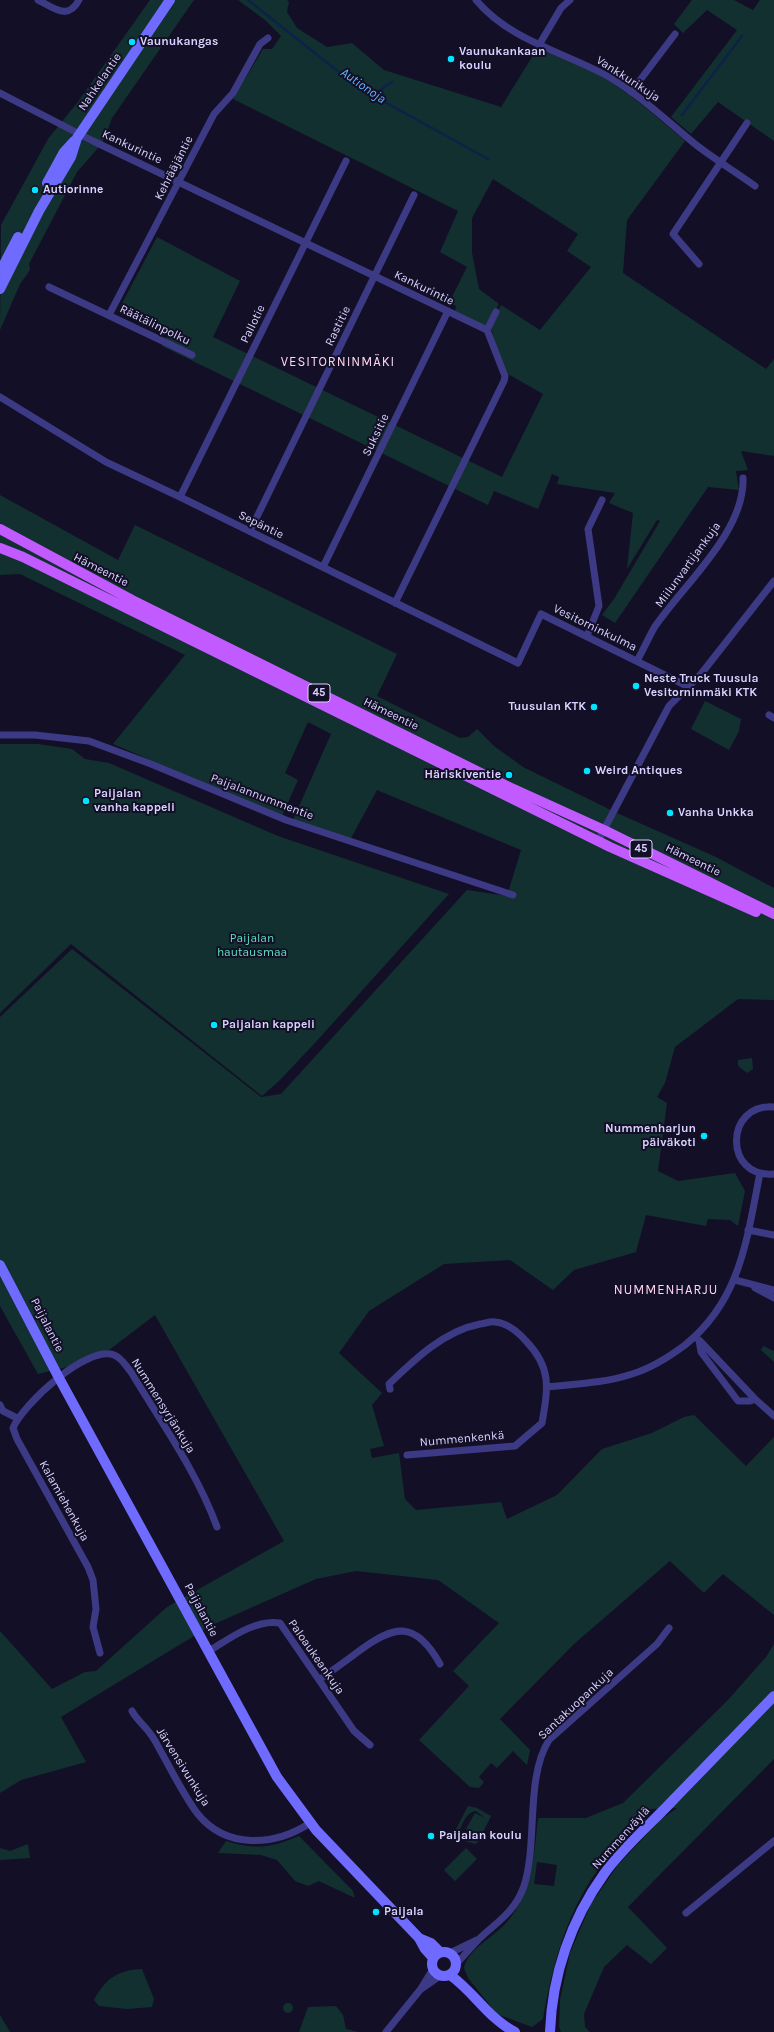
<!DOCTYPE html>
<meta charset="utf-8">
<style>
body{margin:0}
canvas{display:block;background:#130f26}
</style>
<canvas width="774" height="2032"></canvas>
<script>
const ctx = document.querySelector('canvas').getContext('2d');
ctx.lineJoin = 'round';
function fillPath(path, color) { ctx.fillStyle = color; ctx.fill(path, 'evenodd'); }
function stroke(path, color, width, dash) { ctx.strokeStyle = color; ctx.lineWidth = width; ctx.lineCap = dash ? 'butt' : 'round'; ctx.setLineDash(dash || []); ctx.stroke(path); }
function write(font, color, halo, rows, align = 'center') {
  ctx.font = font + ' Karla,sans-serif'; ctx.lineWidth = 4; ctx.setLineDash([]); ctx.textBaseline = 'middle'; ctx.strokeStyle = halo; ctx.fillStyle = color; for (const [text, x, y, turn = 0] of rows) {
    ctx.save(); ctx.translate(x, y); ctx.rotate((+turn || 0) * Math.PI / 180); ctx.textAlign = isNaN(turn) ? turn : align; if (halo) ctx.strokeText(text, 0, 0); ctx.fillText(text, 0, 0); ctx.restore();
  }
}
fillPath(new Path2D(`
 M150,0H194L112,118L105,138L98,148L77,172L29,264L30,270L20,284L0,330L1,225L48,139L77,103Z
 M238,0H287L289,2L287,12L297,28L327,47L352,43L384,70L501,107L537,49C555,55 574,62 591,71C627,89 655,116 685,141L627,220L623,273L766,369L774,359V456L741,451L748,470L736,471L739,490L708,487L615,623L602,615L614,599L660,521L657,520L627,569L633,513L609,503L615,493L557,484L559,477L552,474L538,509L494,491L488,505L162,346L170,330L150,321L133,319L118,311L157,237L240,281L213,337L502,477L543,394L508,374L494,339L492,331L489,329L501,305L540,330L591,267L567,251L578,234L493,179L472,218V253L479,289L499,304L486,327L455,311L456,306L449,303L467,267L440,252L458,211L233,99L263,49H272L281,36L265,20Z
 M692,0H734L753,10L760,0H774V141L718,102L691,134L671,117L737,30L707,10L683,33L674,24Z
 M0,495L118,560L135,525L397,654L377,696L460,738L468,737L477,729L494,746L523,767L617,813L716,857L774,888V1000L738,999L675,1047L665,1083L657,1097L667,1103L658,1171L678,1181L735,1173L745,1191L738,1226L730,1220L708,1219L706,1226L646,1215L636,1252L574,1270L553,1290L510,1260L444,1264L369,1311L339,1353L382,1393L372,1405L384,1446L370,1449L372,1458L399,1453L405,1499L416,1510L501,1502L507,1519L557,1495L602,1449L652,1433L684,1417L694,1415L746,1466L774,1437V1615L723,1574L704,1593L670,1561L574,1644L500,1719L530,1750L527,1765L513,1751L497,1768L491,1763L479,1777L484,1782L479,1788L470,1787L419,1740L469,1686L453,1671L499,1623L438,1580L356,1571L316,1579L212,1625L61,1717L86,1762L21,1780L0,1793V1631L52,1689L85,1672L96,1671L167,1607L284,1541L155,1315L109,1350L90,1354L71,1366L38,1374L0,1306V1017L72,949L261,1097L281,1094L467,890L507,896L521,850L377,790L350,840L293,820L331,734L308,722L285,773L298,780L282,816L113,744L185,655L20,574L0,575Z
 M705,701L741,719L739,731L729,750L691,729Z
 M0,744H38L72,749L85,759L109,763L278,836L449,894L314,1044L279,1081L262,1096L71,944L0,1013Z
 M752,1058L753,1069L747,1073L738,1066V1060Z
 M763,1346L774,1351V1362L761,1350Z
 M774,1644V1759L628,1907L667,1948L651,1964L627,1945L604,1967L584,2014L585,2027L590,2032H561L559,2026L560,2000L570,1953L591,1904L618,1865L659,1821L677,1808L651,1809C633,1830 613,1849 597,1871C566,1914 552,1967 543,2019L532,2027L497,2014L468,1978L464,1968C468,1949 494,1937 507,1922C533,1892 534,1856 538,1818H586L623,1803L728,1700L766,1657ZM537,1862L557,1865L554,1886L534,1884Z
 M468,1806L477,1808L491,1816L478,1842L475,1844L452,1837ZM476,1811L485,1818L475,1813L466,1829L477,1835L472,1840L461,1836L459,1831C463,1823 466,1812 476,1811Z
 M299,1836L353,1891L355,1898L319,1881L308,1886L295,1881L277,1860L261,1855L218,1853L226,1841C255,1850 271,1848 299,1836Z
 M28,1844L30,1858L0,1860V1848L10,1851Z
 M466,1848L477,1859L455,1881L444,1870Z
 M142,1969L154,1999L152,2007L127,2009L99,2006L94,2000C106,1978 118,1970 142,1969Z
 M283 2008a5 5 0 1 1 10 0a5 5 0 1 1-10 0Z
 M336,2006L343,2015L346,2029L358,2032H299L308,2007Z
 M0,2015L10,2032H0Z`), '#12302f');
stroke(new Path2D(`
 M248,0L331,66L372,95L488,159
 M372,95L392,82
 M682,115L742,36`), '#0c2248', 2.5);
stroke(new Path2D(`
 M38,0C54,8 68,21 79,0
 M476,0C510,41 565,52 609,77C641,96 667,121 695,144C714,159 736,172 755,186
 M539,45L561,8L570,0
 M631,92L675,34
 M0,93L93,141L487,330L505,376L504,381L395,603
 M699,264L673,234L747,123
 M49,287L192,355
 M109,315L214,114L233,93L260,44L268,38
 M487,330L496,312
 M0,397L106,462L180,497L518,663L541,614L689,687
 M180,497L346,161
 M250,531L414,195
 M323,567L448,311
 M587,636L599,606L588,529L602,500
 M637,661C643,650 648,639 654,628C683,585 745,532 743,478
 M769,715L774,718
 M0,735H35L89,741L151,764L286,820L513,895
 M598,841L669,706L701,674L774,581
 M774,1107C724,1103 724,1179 774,1174
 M748,1230L774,1235
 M735,1280L774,1290
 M755,1288L774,1298
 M695,1337L699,1340L701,1352L738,1401H750L755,1399L774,1416
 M700,1341L755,1399
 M548,1387C576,1384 605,1383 632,1374C652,1368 669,1357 685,1345C741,1300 747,1238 760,1173
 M390,1389L389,1384C415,1359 444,1331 480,1324C484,1324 490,1321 495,1322C507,1323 518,1332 526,1341C552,1368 548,1388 542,1423L515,1446L407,1455
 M0,1405L3,1411L17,1418
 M209,1651C229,1639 255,1619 280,1623L354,1731L370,1745
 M100,1653L93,1627L96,1609L93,1580L88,1567L17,1439L13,1428C23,1404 87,1345 114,1355C122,1358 126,1366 131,1372C161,1422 197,1472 217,1527
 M319,1680C333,1670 346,1661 359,1651C395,1624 416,1621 440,1664
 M132,1711C137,1720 143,1724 149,1732C153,1737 157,1744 160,1750C172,1771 183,1794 197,1813C226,1850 275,1846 310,1823
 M686,1913L774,1841
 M450,1953L477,1940
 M456,1964C464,1956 471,1947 479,1939C497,1922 515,1912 524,1886C538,1843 525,1778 549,1740L657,1644L669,1628
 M420,1990L440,1976
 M386,2032L420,1990L433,1969`), '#3d3a85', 7);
stroke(new Path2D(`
 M47,183L64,152L74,141
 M0,272L18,237
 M0,289L39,211L71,157L77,138L170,0
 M0,1265L59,1378L277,1777L316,1830L419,1938L425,1949L433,1958
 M419,1938L431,1943L440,1952
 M432 1964a12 12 0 1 1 24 0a12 12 0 1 1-24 0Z
 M450,1975C474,1992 489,2019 515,2032
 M550,2032C552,1975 571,1920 604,1874C624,1846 652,1823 675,1798C708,1764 741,1730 774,1696`), '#6f6bff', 10);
stroke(new Path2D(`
 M0,529L132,600L507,786L604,830L774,914
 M0,548L23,557L610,847L756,912`), '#c25bff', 10);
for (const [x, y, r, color] of [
 [132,42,4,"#00e5ff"],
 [451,59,4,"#00e5ff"],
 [35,190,4,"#00e5ff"],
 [636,686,4,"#00e5ff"],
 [594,707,4,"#00e5ff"],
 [587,771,4,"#00e5ff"],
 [509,775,4,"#00e5ff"],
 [86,801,4,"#00e5ff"],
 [670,813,4,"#00e5ff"],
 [214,1025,4,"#00e5ff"],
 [704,1136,4,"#00e5ff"],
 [431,1836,4,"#00e5ff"],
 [376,1912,4,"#00e5ff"]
]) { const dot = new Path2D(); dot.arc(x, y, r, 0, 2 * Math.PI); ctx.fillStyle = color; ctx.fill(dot); stroke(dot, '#130f26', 1.5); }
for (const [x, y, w] of [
 [319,693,22],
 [641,849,22]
]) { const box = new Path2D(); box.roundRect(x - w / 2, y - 9, w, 18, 3); ctx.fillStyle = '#130f26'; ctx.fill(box); stroke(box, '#d9d4ff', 1); }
write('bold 11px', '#d9d4ff', null, [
 ["45",319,693],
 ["45",641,849]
]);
write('bold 12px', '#d9d4ff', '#130f26', [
 ["Vaunukangas",140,42],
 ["Vaunukankaan",459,52],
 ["koulu",459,66],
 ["Autiorinne",43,190],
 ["Neste Truck Tuusula",644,679],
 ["Vesitorninmäki KTK",644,693],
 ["Tuusulan KTK",586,707,"right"],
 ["Weird Antiques",595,771],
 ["Häriskiventie",501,775,"right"],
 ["Paijalan",94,794],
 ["vanha kappeli",94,808],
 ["Vanha Unkka",678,813],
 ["Paijalan kappeli",222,1025],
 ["Nummenharjun",696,1129,"right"],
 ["päiväkoti",696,1143,"right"],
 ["Paijalan koulu",439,1836],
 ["Paijala",384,1912]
], 'left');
write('12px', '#d9d4ff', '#130f26', [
 ["Vankkurikuja",628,79,33],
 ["Nahkelantie",100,82,-56],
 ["Kankurintie",132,147,25],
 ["Kehrääjäntie",174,168,-63],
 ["Kankurintie",424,288,26],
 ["Pallotie",253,324,-64],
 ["Räätälinpolku",155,325,26],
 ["Rastitie",338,326,-64],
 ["Suksitie",376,435,-64],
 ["Sepäntie",261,525,26],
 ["Miilunvartijankuja",688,565,-54],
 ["Hämeentie",101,570,27],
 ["Vesitorninkulma",595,628,26],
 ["Hämeentie",391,714,26],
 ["Paijalannummentie",262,797,21],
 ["Hämeentie",693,860,26],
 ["Paijalantie",47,1325,63],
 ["Nummensyrjänkuja",163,1406,58],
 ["Nummenkenkä",462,1439,-5],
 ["Kalamiehenkuja",64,1501,61],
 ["Paijalantie",201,1610,62],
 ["Paloaukeankuja",316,1657,55],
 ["Santakuopankuja",576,1704,-43],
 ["Järvensivunkuja",183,1767,58],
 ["Nummenväylä",621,1838,-48]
]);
write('12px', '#5fe0c0', '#130f26', [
 ["Paijalan",252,939],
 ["hautausmaa",252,953]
]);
write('italic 13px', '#62b6ff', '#130f26', [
 ["Autionoja",363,86,35]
]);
ctx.letterSpacing = '1px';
write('13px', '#ffd6f0', '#130f26', [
 ["VESITORNINMÄKI",338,362],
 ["NUMMENHARJU",666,1290]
]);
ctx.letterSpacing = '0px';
</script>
